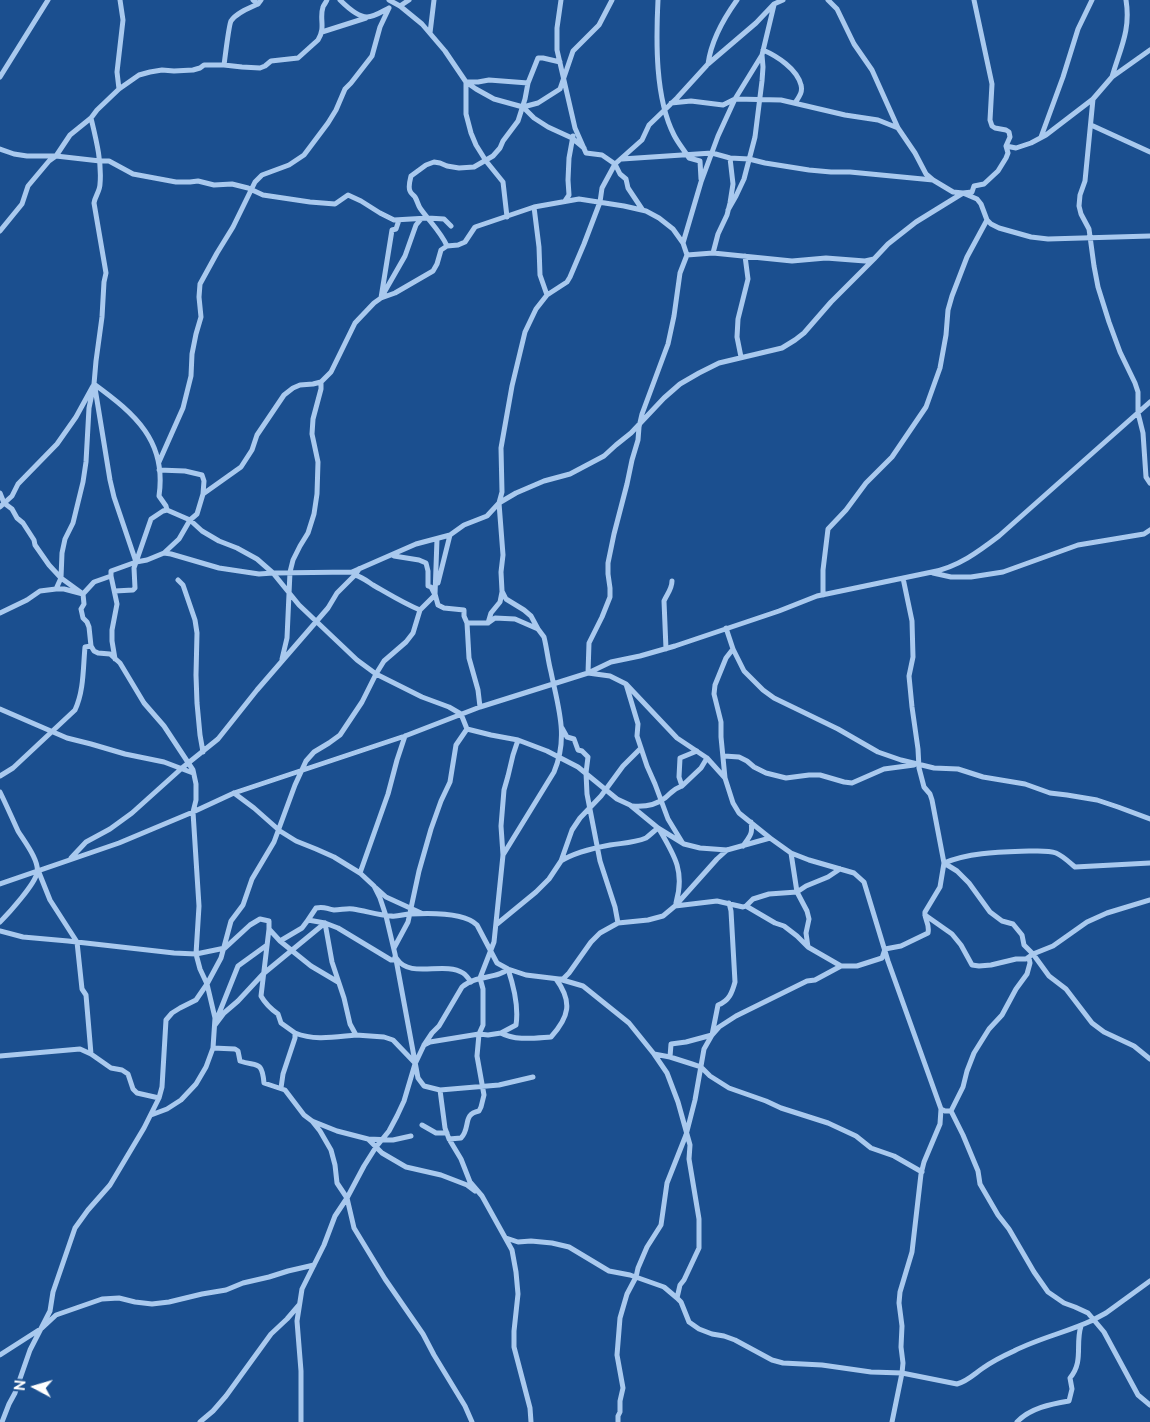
<!DOCTYPE html>
<style>
body{margin:0}
#map{position:relative;width:1150px;height:1422px;overflow:hidden;background:#1b4f8f;font-family:Raleway,sans-serif}
canvas{display:block}
.north{position:absolute;left:10px;top:1362px;width:50px;height:50px;-webkit-text-stroke:4px #1b4f8f;paint-order:stroke;rotate:276deg;font-size:14px;font-weight:700;line-height:20px;text-align:center;color:#fff}
.north::after{content:'';display:block;margin:auto;width:18px;height:22px;background:#fff;clip-path:polygon(50% 0,100% 100%,50% 72%,0 100%)}
</style>
<div id="map">
<canvas width="1150" height="1422"></canvas>
<div class="north">N</div>
</div>
<script>
const ctx = document.querySelector('canvas').getContext('2d');
ctx.lineJoin = 'round';
function stroke(path, color, width, dash) { ctx.strokeStyle = color; ctx.lineWidth = width; ctx.lineCap = dash ? 'butt' : 'round'; ctx.setLineDash(dash || []); ctx.stroke(path); }
stroke(new Path2D(`
 M253,0L258,4L261,0
 M340,0C346,6 358,17 367,17C374,17 383,11 389,8
 M389,0L400,6L422,24L445,51L466,82L476,89L494,99L523,107L534,118L548,127L572,138L584,148
 M561,0L557,28V50L575,128L586,153L602,155L615,164L620,174L626,179L628,188L642,209
 M658,0C656,41 655,98 674,135C678,143 684,150 689,158L700,161L701,179
 M828,0L837,9L854,44L872,70L898,128L915,153L926,174L933,180L953,192L963,193L977,199L981,204L987,220L991,224L999,228L1031,237L1048,239L1150,236
 M258,4C249,8 236,13 231,21C229,24 225,58 224,65L242,67L260,68L265,66L271,61L298,58L318,40C326,27 319,19 323,7C323,6 327,1 327,0
 M400,6L409,0
 M322,32L366,18
 M430,33L434,0
 M763,50C777,56 797,69 801,85C803,92 799,97 795,103
 M708,64C711,42 724,18 737,0
 M0,77L48,0
 M1112,77C1120,49 1131,30 1126,0
 M466,82V114L471,133L476,145L486,161L503,182L507,217
 M466,82H478L489,80L528,83
 M119,89L117,72L123,20L120,0
 M1093,99L1085,181L1080,195L1079,206L1081,214L1089,229L1094,266L1098,287L1109,322L1120,352L1135,383L1138,392V413L1143,433L1146,477L1150,483
 M671,103L691,101L723,105L735,99L781,100L845,115L878,120L898,128
 M523,107L538,103L560,89L573,51L599,25L612,0
 M1091,125L1150,152
 M1041,137L1063,77L1078,29L1092,0
 M1006,146L1016,148L1031,143L1046,135L1093,99L1112,77L1150,50
 M0,149L14,154L27,156H56L100,161H109L133,174L176,182H190L198,181L214,185L232,184L248,188L263,195L310,202L335,204L348,195L361,201L380,213L394,220L428,218L444,219L451,226
 M622,159L712,153L730,158L749,159L765,163L809,170L831,172H850L933,180
 M565,201L569,195L568,180L569,158L573,136
 M534,207L539,247L540,275L547,295
 M728,210L736,196L744,179L755,137L762,81L763,67L762,55
 M399,220L396,229L392,230L381,298L405,256L416,225L421,219
 M0,231L22,204L28,186L49,161L56,156L70,135L91,118L97,110L119,89L139,75L150,72L162,70L174,71L193,70L200,68L204,65H224
 M683,243L701,182L718,136L735,99L762,55L774,5
 M447,246C441,232 429,221 420,208C418,205 417,200 415,197C414,195 411,194 410,191C408,187 410,180 411,176L426,165L434,162L440,163L447,166L459,168L474,167L493,156L500,148L503,141L518,121L525,99L528,83L538,58H543L560,62
 M713,253L718,234L727,215L730,203L733,184L730,158
 M687,255L713,253L792,261L826,258L865,261L874,259L888,244L916,222L963,193L972,192L974,186L984,184L998,171L1006,158L1008,153L1006,146L1010,137L1009,132L1006,130L995,128L992,126L990,120L992,84L974,0
 M741,357L737,337L738,319L748,279L745,256
 M94,384C135,414 167,441 159,496L166,506L167,510
 M95,388L110,480L114,497L136,562
 M159,462L183,408L191,376L192,354L196,334L201,317L199,297L200,284L217,253L233,227L255,182L262,175L289,165L304,155L328,123L336,110L345,89L351,83L372,56L380,27L389,8
 M0,493L4,503L12,509L17,518L23,523L34,540L35,545L49,565L61,578L83,594L84,604L81,609L83,618L87,622L89,627L91,646L94,651L98,653L110,654L120,663L144,703L164,726L193,770L196,784V800L193,812L199,906L196,954L200,969L207,984L215,1018L213,1048L206,1067L196,1084L181,1100L167,1109L151,1115
 M203,494L241,467L252,450L257,435L284,395L293,388L300,385L313,384L321,382L331,372L355,323L374,303L381,298L395,293L433,271L437,264L441,250L447,246L458,245L465,242L475,227L534,207L579,199L624,206L646,211L659,218L673,229L683,243L687,255L680,273L674,316L668,344L642,414L639,427L638,440L632,460L627,484L614,534L608,563V574L610,588V597L602,617L589,643L588,673L610,676L626,684L677,738L707,758L725,778L733,803L739,813L770,838L791,853L809,860L854,873L864,882L888,961L941,1109L940,1124L924,1162L921,1174L912,1252L900,1292L899,1303L902,1326L901,1347L903,1363L902,1373L892,1422
 M0,507L12,496L18,484L57,444L76,417L93,386
 M164,553L179,539L190,520L202,531L219,541L237,548L257,559L273,573L299,605L357,660L376,674L422,697L449,707L461,714L467,729L491,735L518,740L547,751L578,767L617,799L630,805L658,828L684,844L700,848L727,850L770,838
 M394,556L419,560L426,563L428,571V586L431,587L435,595L437,539
 M933,573L951,577H971L1003,572L1078,545L1144,534L1150,530
 M355,575C362,577 367,581 373,585C389,594 403,603 420,610
 M111,576L117,604L112,630V641L115,659
 M178,580L183,585L195,620L197,633L196,675L197,703L200,735L203,752
 M438,583L450,535
 M56,589H64L83,594L94,582L111,576V571L136,562L147,560L164,553L171,554L219,568L259,574L273,573L352,572L416,544L450,535L464,525L487,516L499,503L516,493L544,481L570,474L604,456L616,445L631,433L664,398L680,384L699,373L719,363L782,348L795,340L804,333L831,302L874,259
 M115,591L133,590L135,588L134,568L151,519L163,511L167,510L190,520L197,514L203,494L204,481L202,475L185,471L159,470
 M435,594L438,605L444,608L464,610V616L467,623
 M823,595V570L828,529L846,510L866,483L892,457L926,407L940,368L946,335L948,310L952,296L967,257L987,220
 M0,613L27,600L40,591L56,589L61,578L62,553L65,539L73,523L83,482L86,462L89,408L94,384L96,361L102,317L104,282L106,273L94,203C95,196 100,191 100,184C102,162 96,139 91,118
 M488,623L491,613L500,602L502,592
 M726,628L733,649L744,671L763,690L774,698L838,729L878,752L901,760L934,768L958,769L983,777L1025,784L1050,793L1067,795L1097,800L1118,807L1150,819
 M538,629L531,616L524,610L506,599L502,591L501,572L503,555L499,503L502,492L501,448L512,386L525,332L536,309L547,295L567,282L570,277L584,244L600,202L602,188L615,164L642,140L649,125L677,98L708,64L756,23L774,4L783,0
 M666,649L664,601C667,594 672,589 672,581
 M282,659L287,638L290,572L293,560L300,546L308,533L314,514L317,494L318,462L312,434L313,419L321,389V382
 M626,684L638,724L637,736L647,766L655,784L668,819L682,842
 M480,707L478,690L469,658L467,623H488L495,618L515,619L538,629L544,637C547,649 548,661 551,672C558,707 569,737 554,772L503,855
 M0,709L67,738L91,744L125,754L164,762L193,773
 M562,728L567,737L574,739L578,750L582,751L588,757L586,773L587,794L600,861L615,907L618,923
 M724,756L739,757L747,761L754,767L766,773L786,778L809,775H820L844,782L852,783L884,769L914,765
 M0,776L13,768L75,710C84,691 83,668 85,647L91,646
 M725,778L721,737V722L714,694L715,685L726,658L733,649
 M682,786L701,768L707,758
 M0,792C6,804 12,818 18,831C24,841 40,861 37,873C35,884 9,913 0,922
 M234,793L254,808L280,831L296,841L316,849L334,857L360,873L374,886L380,898L386,916L395,954L418,1078L424,1086L440,1090L445,1128L449,1139L461,1159L470,1182L482,1196L512,1250L516,1272L518,1294L514,1331V1347L530,1408L531,1422
 M632,806C643,807 656,805 665,798C671,793 673,789 682,786L679,777L680,758L697,751
 M659,829C675,856 685,872 676,903
 M743,846C750,836 753,834 751,822
 M791,853L797,892L807,911L809,919L806,933L808,947
 M71,858L86,842L110,829L132,813L182,768L218,739L257,690L328,608L337,593L355,575L359,569
 M561,861C575,852 594,848 610,845C622,843 634,843 646,838C650,835 654,831 658,828
 M944,863L957,871L969,883L990,912L1002,921L1013,924L1022,935L1024,945L1033,954L1053,946L1087,922L1107,913L1150,900
 M944,863C970,852 1001,852 1029,851C1037,851 1048,850 1056,853C1063,856 1069,862 1075,867L1150,863
 M38,870L50,900L77,942L82,989L86,995L91,1054
 M360,873L388,794L397,760L405,736
 M0,884L119,843L193,812L234,793L405,736L480,707L588,673L611,662L640,656L675,646L779,611L817,596L932,572C958,567 978,552 999,536L1150,402
 M376,888L386,897L421,913
 M675,906L717,901L743,907L746,906L775,923L784,926L797,936L808,947L841,966H857L882,958L885,949L901,946L928,933C930,923 924,920 925,912L940,887L944,863L932,800L930,794L924,787L919,768L918,749L912,707L909,676L913,657L912,621L903,578
 M746,906L753,899L769,894L797,892L806,886L828,877L840,869
 M925,915L952,934L961,945L972,965L979,966L991,965L1016,959H1026L1033,954L1049,976L1066,989L1092,1023L1104,1032L1134,1046L1150,1059
 M308,920L316,908C325,906 326,909 334,910C341,910 347,908 353,909C366,911 378,915 391,916C398,917 404,914 410,914C428,913 464,912 477,925L497,963L508,969L526,975L559,979L583,986L629,1023L654,1054L670,1057L692,1064L701,1067L710,1076L729,1088L766,1101L781,1108L828,1123L856,1136L871,1148L894,1156L922,1172
 M497,924L536,892L549,879L561,861L572,830L580,818L601,796L623,766L641,748
 M269,929L261,996C266,1005 271,1009 278,1014L281,1023L295,1033V1038L283,1074L281,1088
 M0,931L23,937L68,941L174,953L196,954L225,948L250,925L260,919L269,921V929L280,941L302,928L308,920L325,923L338,928L391,960H394L395,957
 M280,941L311,966L338,982
 M394,948L408,922L419,871L431,829L441,801L450,782L456,745L467,729
 M397,959C410,979 444,961 463,973C466,975 469,979 471,982
 M559,979H563L569,973L591,942L600,933L618,923L648,920L663,916L675,906L717,859L727,850
 M216,1021L238,966L267,945
 M215,1025L224,1013L238,1001L263,974L325,923L332,962L344,998L350,1024L356,1035L384,1037L393,1040L415,1063
 M295,1033C315,1041 334,1037 356,1035
 M501,1033C515,1041 535,1038 551,1037C569,1017 573,1002 556,979
 M424,1045L430,1042L479,1034L488,1035L501,1033L516,1025C519,1006 514,987 508,969
 M213,1048L235,1049L238,1051L240,1061C256,1067 262,1059 264,1083L285,1090L304,1115L312,1121L337,1131L368,1139L382,1153L406,1167L441,1175L467,1185L475,1191
 M0,1056L80,1049L91,1054L111,1068L122,1070L128,1074L133,1089L137,1093L159,1098
 M670,1057L671,1044L686,1042L712,1035L719,1027L736,1016L807,981L815,980L841,966
 M440,1090L499,1085L533,1077
 M941,1109L945,1111H951L963,1087L967,1071L974,1053L989,1029L1002,1015L1016,989L1027,974L1030,963L1029,958
 M951,1111L963,1135L978,1171L980,1184L998,1215L1009,1229L1034,1272L1048,1292L1064,1303L1075,1307L1088,1313L1104,1332L1138,1395L1150,1405
 M312,1121L320,1131L331,1150L335,1165L337,1183L347,1198L354,1228L385,1279L423,1334L434,1355L465,1406L472,1422
 M422,1125L436,1133H447
 M368,1139L393,1140L411,1136
 M449,1139L461,1138C471,1128 462,1114 479,1111L481,1107L484,1095L477,1056L479,1034L483,1025V989L480,978L494,942L503,855L501,826L504,790L508,776L513,755L518,740
 M506,1238L518,1242L531,1241L552,1243L569,1247L609,1271L630,1275L664,1287L677,1298L680,1285L684,1280L699,1248V1219L689,1159L690,1145L678,1102L667,1073L654,1054
 M677,1298L681,1302L689,1322L699,1329L712,1334L724,1336L735,1340L772,1360L783,1363L822,1365L871,1372L902,1373L957,1384C968,1381 974,1374 983,1368C993,1361 1003,1356 1014,1351C1039,1338 1068,1332 1093,1320
 M1091,1321L1106,1313L1150,1281
 M0,1355L42,1328L56,1315L102,1299L119,1298L135,1302L152,1304L169,1302L202,1294L226,1290L243,1283L269,1277L288,1271L314,1265
 M2,1422L9,1404L15,1393L30,1350L50,1311L53,1292L75,1228L88,1210L110,1185L144,1128L159,1098L162,1087L166,1020L172,1013L180,1008L196,1000L207,984L221,958L231,921L243,905L252,879L274,842L295,785L306,761L314,752L329,743L340,735L362,702L376,674L384,661L406,642L413,633L420,610L435,595
 M200,1422L213,1411L226,1396L271,1334L287,1319L299,1305
 M301,1422V1371L297,1321L302,1289L324,1245L335,1216L347,1198L364,1166L376,1147L389,1131L397,1116L404,1101L415,1064L424,1045L432,1033L439,1026L462,987C475,975 498,979 508,969
 M618,1422V1416L620,1412V1401L623,1388L617,1355L620,1318L627,1294L636,1277L638,1268L647,1247L661,1225L667,1183L686,1135L695,1100L704,1049L712,1035L718,1005C729,1001 732,993 735,982L731,911L729,903
 M1017,1422C1030,1408 1051,1404 1069,1401L1072,1389L1070,1378C1084,1361 1075,1345 1081,1326`), '#a9c9ee', 5);
</script>
